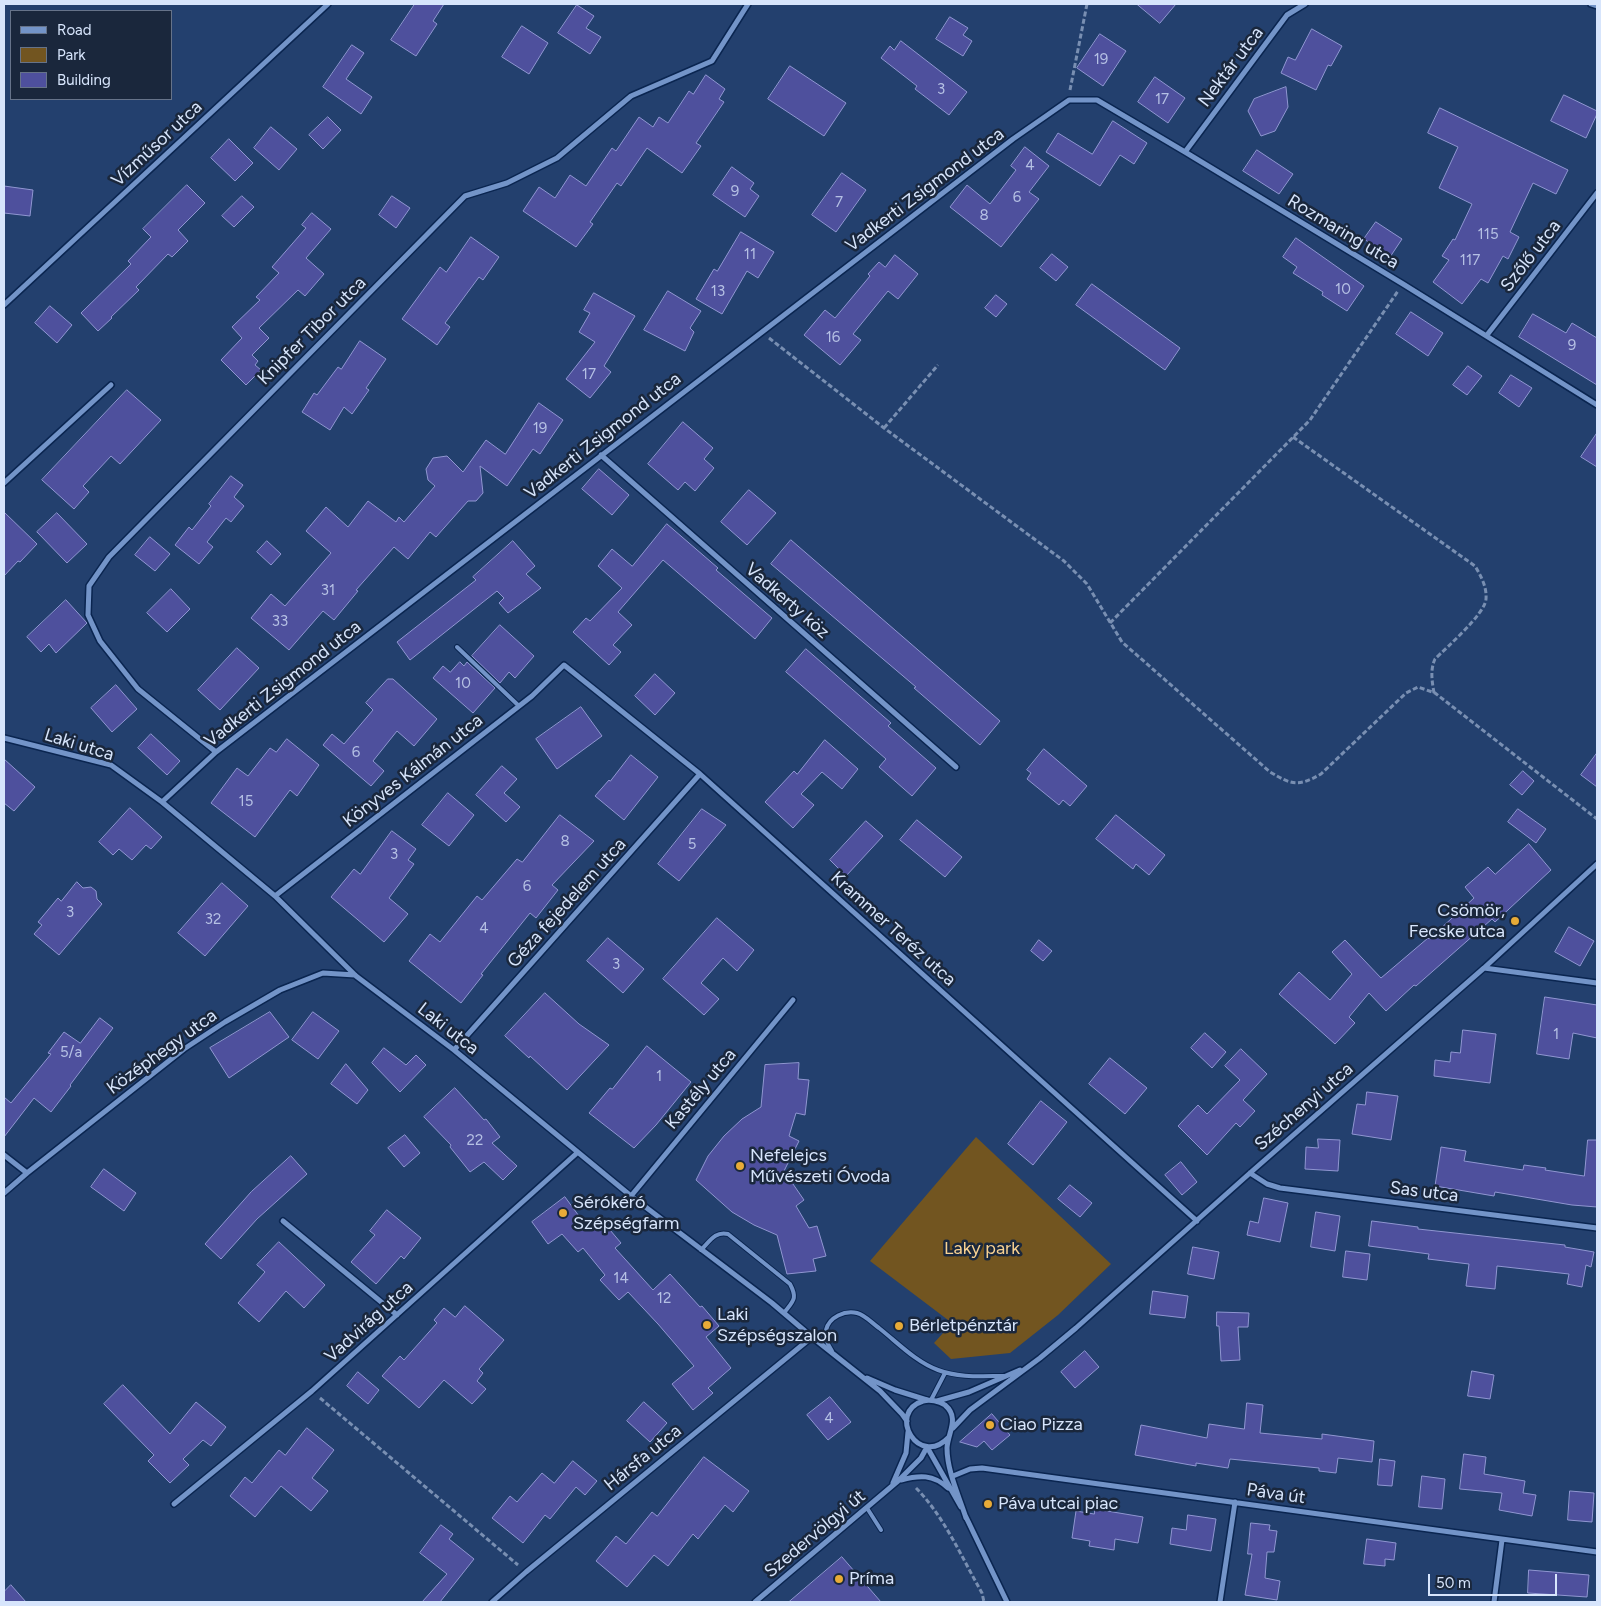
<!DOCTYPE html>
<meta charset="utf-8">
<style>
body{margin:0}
#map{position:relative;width:1601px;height:1606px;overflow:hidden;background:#23406e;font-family:Figtree,sans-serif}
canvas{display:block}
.frame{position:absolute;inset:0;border:5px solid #d7e5fc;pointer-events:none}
.legend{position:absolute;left:10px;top:10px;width:162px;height:90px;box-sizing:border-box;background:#1a273c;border:1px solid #667389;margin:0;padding:6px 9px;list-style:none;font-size:15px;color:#d7e5fc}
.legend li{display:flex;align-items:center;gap:10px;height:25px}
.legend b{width:25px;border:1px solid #667389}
.scale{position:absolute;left:1428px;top:1574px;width:129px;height:22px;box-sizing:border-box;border:2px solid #d7e5fc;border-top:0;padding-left:6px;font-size:15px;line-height:18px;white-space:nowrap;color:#d7e5fc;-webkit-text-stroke:4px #1a273c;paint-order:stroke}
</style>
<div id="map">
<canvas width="1601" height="1606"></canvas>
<div class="frame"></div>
<ul class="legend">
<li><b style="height:6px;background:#7394c8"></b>Road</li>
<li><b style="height:14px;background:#725520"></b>Park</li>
<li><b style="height:14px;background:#4e509d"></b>Building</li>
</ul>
<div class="scale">50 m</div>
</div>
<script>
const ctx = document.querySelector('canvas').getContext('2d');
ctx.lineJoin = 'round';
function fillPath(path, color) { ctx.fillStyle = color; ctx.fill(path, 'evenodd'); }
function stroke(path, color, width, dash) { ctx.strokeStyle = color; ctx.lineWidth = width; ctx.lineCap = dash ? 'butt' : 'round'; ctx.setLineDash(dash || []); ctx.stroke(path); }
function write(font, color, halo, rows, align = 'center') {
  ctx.font = font + ' Figtree,sans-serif'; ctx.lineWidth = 5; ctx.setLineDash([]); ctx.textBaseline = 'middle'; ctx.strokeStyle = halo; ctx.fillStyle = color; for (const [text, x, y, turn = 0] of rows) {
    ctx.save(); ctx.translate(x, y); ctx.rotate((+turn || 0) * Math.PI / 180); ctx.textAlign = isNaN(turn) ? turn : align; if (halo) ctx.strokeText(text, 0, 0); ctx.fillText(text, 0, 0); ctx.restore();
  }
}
fillPath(new Path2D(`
 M976,1137L1111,1264L1058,1315L1010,1353L951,1359L934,1343L952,1323L870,1261Z`), '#725520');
const building = new Path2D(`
 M415,4H444L433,21L437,24L416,56L391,40Z
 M1137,4H1176L1160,23Z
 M577,5L594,16L586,28L601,37L590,54L558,33Z
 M950,17L968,28L963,35L972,41L963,56L936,39Z
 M522,26L548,43L529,74L502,57Z
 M1312,29L1342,46L1331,66L1328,65L1316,90L1281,73L1288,57L1295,60Z
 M1100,34L1126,51L1103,86L1077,68Z
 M901,41L967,92L949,115L915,89L917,86L881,58L890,46L894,50Z
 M352,45L364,53L346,79L372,97L361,114L323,87Z
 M790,66L846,103L824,136L768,99Z
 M706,75L725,89L719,99L724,102L696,143L701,146L682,173L647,148L621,186L617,183L590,222L593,224L576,247L523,211L539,187L555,198L570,175L586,186L612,148L616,151L639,117L653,127L659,117L668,123L689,91L693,94Z
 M1155,77L1185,98L1168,123L1138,102Z
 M1286,87L1288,107L1275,131L1261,136L1248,111L1254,99Z
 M1564,95L1597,111V114L1586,138L1551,121Z
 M1440,108L1568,170L1556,194L1533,183L1510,232L1519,237L1508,259L1503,256L1488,283L1481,279L1462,304L1433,282L1449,260L1442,256L1453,239L1455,240L1472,204L1439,188L1458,147L1428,133Z
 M328,117L341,130L323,149L309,135Z
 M1113,121L1147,143L1134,164L1120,155L1100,186L1046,152L1058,133L1092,154Z
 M271,127L297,149L279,170L254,148Z
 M229,139L253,163L235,181L211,158Z
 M1025,147L1049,166L1029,192L1039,199L1001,247L950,207L967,185L990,204L1016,170L1011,166Z
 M1257,150L1293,174L1279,194L1243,171Z
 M732,167L754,183L750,189L759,196L745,217L713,195Z
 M842,173L866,190L836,232L812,215Z
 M187,185L205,203L178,230L188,241L172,257L168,254L136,287L139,290L111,317L112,318L98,331L81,313L131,264L128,261L151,237L143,229Z
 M4,186L33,190L30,216L4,213Z
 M242,196L254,207L234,227L222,216Z
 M392,196L410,208L396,228L379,215Z
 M312,213L331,229L306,258L324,274L305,296L298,290L259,328L269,338L252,355L258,361L255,365L261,370L246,385L221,360L242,338L232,327L260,300L256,297L279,273L272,267L306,228L302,225Z
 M1376,222L1402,239L1390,257L1364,239Z
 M741,232L774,252L758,278L747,271L722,314L696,299L714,269L717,271Z
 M471,237L499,257L483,280L479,277L445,323L450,327L437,345L402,319L440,267L446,272Z
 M1296,238L1364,286L1347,311L1322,295L1323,292L1293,273L1297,267L1283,257Z
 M1052,254L1068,267L1056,281L1040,268Z
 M895,255L918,274L898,299L888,291L853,334L861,340L840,365L804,335L825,310L835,318L870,276L868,274L879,262L885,267Z
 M1092,284L1180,348L1165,370L1076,305Z
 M668,291L701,311L690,328L694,332L685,351L644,330Z
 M594,293L635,316L604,366L611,372L590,398L566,379L595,342L579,332L590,313L584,310Z
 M996,295L1007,304L996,317L985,308Z
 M50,306L72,325L57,343L35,323Z
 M1411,312L1443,333L1428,356L1396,334Z
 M1533,314L1566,333L1572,323L1597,338V385L1519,337Z
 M360,341L386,359L366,388L369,390L352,414L344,407L330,430L302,412L314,393L317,395L338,367L341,369Z
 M1468,366L1482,376L1467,395L1453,385Z
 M1511,375L1532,388L1519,407L1499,393Z
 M127,390L161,420L120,464L111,456L83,486L89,492L74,509L42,480Z
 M539,403L563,420L540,454L533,449L507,486L480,466L483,493L476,501H468L436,537L430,532L408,559L394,547L356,590L358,591L334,620L323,611L289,650L251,618L271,594L285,606L331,553L306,531L326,507L348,527L368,501L396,522L399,517L404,522L435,486L428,480L426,469L433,458L447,456L463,472L486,440L505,454Z
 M683,422L713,448L704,459L714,468L695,491L685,482L678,490L648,464Z
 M1597,433V467L1581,457Z
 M599,469L629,495L612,515L582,489Z
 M231,476L243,485L234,497L244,506L231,522L226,518L207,542L213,547L199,564L175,545L189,527L192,530L211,506L209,504Z
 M749,490L776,513L747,545L721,522Z
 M4,512L37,544L20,562L18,561L4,576Z
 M57,513L87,544L67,563L37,532Z
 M667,524L718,568L716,570L772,618L755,639L663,560L618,612L632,625L613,645L621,652L609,665L573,632L586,618L590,621L622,588L598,566L612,549L632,566Z
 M150,537L170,554L155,571L135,555Z
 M791,540L1000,721L980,745L914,688L916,687L771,564Z
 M267,541L281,554L271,565L257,552Z
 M513,541L535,566L526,574L541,588L508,613L499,603L504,598L497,591L410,660L397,642L476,580L473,577Z
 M171,589L190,609L167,632L147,613Z
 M66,600L87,623L56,653L49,644L41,652L27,637Z
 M500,625L534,656L515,678L509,672L500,683L472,656Z
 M237,648L259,668L220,710L198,690Z
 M806,649L891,723L888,726L936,768L912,796L879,767L886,759L786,672Z
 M460,662L464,666L467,662L495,688L473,713L433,678L443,666L450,672Z
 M655,674L675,693L655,715L635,696Z
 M388,679H393L437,719L414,746L397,731L373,761L384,771L371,786L323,745L332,734L344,744L373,710L366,703Z
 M116,685L137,709L112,732L91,708Z
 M581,707L602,736L557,769L536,739Z
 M151,734L180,761L167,775L138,748Z
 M287,739L319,765L297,796L290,790L255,837L211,803L237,768L248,776L270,748L276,752Z
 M825,740L858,769L842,789L822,772L801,794L814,805L793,828L765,802L794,771L797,774Z
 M1044,749L1087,786L1070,806L1063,800L1059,805L1027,779L1031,773L1027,770Z
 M1597,753V787L1581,775Z
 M631,755L658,777L624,820L595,796L609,780L610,781Z
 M4,759L35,787L14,811L4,803Z
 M502,766L517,779L504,793L520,807L506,822L476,795Z
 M1523,771L1534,781L1522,795L1510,785Z
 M448,793L474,815L449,846L422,825Z
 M130,808L162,837L151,849L146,845L132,860L119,849L113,855L99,842Z
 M702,809L726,825L679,881L658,864Z
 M1518,809L1546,829L1536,843L1508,822Z
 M560,815L594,841L552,885L558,890L536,918L530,913L481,974L483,975L461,1003L409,961L430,934L440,942L477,896L482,900L517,859L522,862Z
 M1116,815L1165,855L1149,875L1136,864L1133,869L1096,839Z
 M917,820L962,857L945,877L900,840Z
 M866,821L883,836L846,876L830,860Z
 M392,831L416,849L408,860L414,864L389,898L408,914L384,942L331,897L354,869L360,874Z
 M1529,844L1551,870L1495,922L1492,919L1416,986L1414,985L1386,1011L1369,993L1349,1017L1355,1023L1335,1044L1279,994L1299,972L1330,1000L1352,974L1332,952L1345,940L1381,978L1428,938L1429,939L1474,898L1465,887L1488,867L1495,874Z
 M77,882L83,888L91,887L96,891L97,899L102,904L59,955L34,934L42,925L38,922L58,898L61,901Z
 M222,883L248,906L205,956L178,933Z
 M717,918L754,950L737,971L723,958L701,983L719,999L704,1015L663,979Z
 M1569,927L1594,941L1580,966L1555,952Z
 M608,938L644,969L623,993L587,961Z
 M1039,940L1052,951L1043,961L1031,951Z
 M545,993L579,1024L609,1045L567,1090L530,1056L529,1058L505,1036Z
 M1545,997L1597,1005V1038L1573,1033L1569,1059L1537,1054Z
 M270,1012L289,1037L229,1078L210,1048Z
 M313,1012L339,1031L318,1059L292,1040Z
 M100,1018L113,1028L70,1085L71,1086L51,1112L34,1098L4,1137V1097L11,1103L51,1054L48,1053L64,1032L80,1043Z
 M1463,1030L1496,1034L1490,1083L1434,1076L1435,1060L1450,1062L1451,1052L1460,1053Z
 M1205,1033L1226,1052L1212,1068L1191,1048Z
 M647,1046L691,1082L656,1125L634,1148L589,1113L610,1088L612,1089Z
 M384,1048L406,1065L416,1055L426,1065L400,1092L372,1063Z
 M1241,1049L1267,1074L1243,1100L1255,1111L1240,1127L1236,1123L1207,1155L1178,1126L1198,1105L1207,1114L1240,1080L1225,1066Z
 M1110,1058L1147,1088L1125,1114L1089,1084Z
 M799,1063L798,1079L809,1080L805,1115L796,1113L789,1136L799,1141L784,1171L804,1200L796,1206L809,1228L817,1226L826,1256L813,1259L816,1271L787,1274L777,1235L754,1225L732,1212L696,1180L708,1156L724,1136L742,1119L761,1107L765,1065Z
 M346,1064L368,1090L357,1104L331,1084Z
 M455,1088L484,1120L486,1119L500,1137L492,1143L517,1166L503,1180L484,1162L470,1172L450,1147L451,1145L424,1117Z
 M1367,1092L1398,1096L1391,1140L1352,1134L1357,1104L1365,1105Z
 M1041,1101L1067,1122L1033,1165L1008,1144Z
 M405,1135L420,1153L404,1167L388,1148Z
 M1318,1139L1340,1140L1338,1171L1305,1169L1306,1147L1318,1148Z
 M1588,1140H1597V1207L1572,1205L1495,1192L1494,1196L1435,1186L1441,1147L1466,1151L1464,1161L1523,1170L1524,1165L1546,1168L1545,1170L1584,1176Z
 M291,1156L307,1174L257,1219L221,1259L205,1244L251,1192Z
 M1181,1162L1197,1182L1182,1195L1165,1175Z
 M104,1169L136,1193L124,1211L91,1187Z
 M1070,1185L1092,1203L1080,1217L1058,1199Z
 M565,1197L587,1227L599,1217L621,1243L615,1248L653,1290L670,1274L700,1307L702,1306L719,1326L706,1337L731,1368L708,1388L713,1393L693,1410L672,1384L694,1366L658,1324L628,1292L619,1300L600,1280L605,1275L583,1248L578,1252L562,1234L548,1244L532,1222Z
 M1264,1198L1288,1203L1280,1242L1247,1235L1250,1221L1258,1223Z
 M387,1210L421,1238L404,1259L401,1256L376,1284L351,1262L375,1235L370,1231Z
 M1316,1212L1340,1216L1335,1251L1311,1247Z
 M1372,1221L1418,1227V1229L1565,1245V1247L1594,1252L1591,1267L1586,1265L1582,1287L1567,1284L1569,1274L1497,1266L1495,1289L1466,1286L1469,1264L1428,1259L1429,1254L1369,1246Z
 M279,1242L325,1285L304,1308L286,1291L259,1322L238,1303L265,1272L257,1265Z
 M1193,1247L1219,1252L1214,1279L1188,1274Z
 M1346,1251L1370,1254L1367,1280L1343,1277Z
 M1153,1291L1188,1296L1185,1318L1150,1314Z
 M465,1306L504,1340L479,1369L483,1373L477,1381L486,1389L472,1404L444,1380L419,1408L382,1376L400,1356L404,1360L437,1323L434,1320L444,1308L455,1317Z
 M1217,1312L1249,1313L1248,1327H1238L1240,1360L1221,1361L1219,1326H1217Z
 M1085,1351L1099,1367L1075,1388L1061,1372Z
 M1472,1371L1494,1375L1490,1399L1468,1396Z
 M358,1372L379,1390L368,1404L347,1386Z
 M123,1385L170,1434L196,1402L226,1427L211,1446L203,1440L183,1459L189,1465L170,1483L148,1461L154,1455L104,1404Z
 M830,1397L851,1422L828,1440L807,1415Z
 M644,1402L667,1423L650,1442L627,1421Z
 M1247,1403L1263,1405L1260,1433L1322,1439V1434L1374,1441L1372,1462L1338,1458L1336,1473L1319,1471V1468L1230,1459L1228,1468L1196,1463V1466L1135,1455L1141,1425L1207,1438L1209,1424L1244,1429Z
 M992,1414L1010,1435L992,1450L984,1441L977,1447L960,1442Z
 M307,1428L334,1450L312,1478L328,1491L311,1511L281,1486L255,1517L230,1496L245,1477L252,1483L279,1450L285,1455Z
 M1464,1454L1486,1457L1484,1474L1525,1481L1523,1493L1536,1495L1532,1516L1499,1510L1502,1493L1460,1489Z
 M704,1457L749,1491L733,1512L725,1505L698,1539L693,1534L668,1566L654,1555L627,1587L596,1561L616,1536L626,1544L652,1512L657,1516Z
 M1380,1459L1395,1461L1392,1486L1378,1485Z
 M573,1461L597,1481L585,1495L576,1487L550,1519L545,1515L523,1543L492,1518L510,1496L517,1502L542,1473L554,1483Z
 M1422,1476L1445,1479L1442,1509L1419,1507Z
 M1570,1491L1594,1493L1592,1522L1568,1520Z
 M1095,1509L1143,1517L1138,1543L1115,1539L1114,1550L1089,1546L1090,1541L1072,1538L1076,1511L1094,1514Z
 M1188,1515L1216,1519L1211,1551L1170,1544L1172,1528L1186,1530Z
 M1251,1523L1270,1525L1269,1530L1277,1531L1274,1552H1267L1265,1578L1280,1581L1277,1600L1245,1595L1252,1554H1248Z
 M441,1525L453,1534L449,1539L474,1559L440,1602H422L447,1574L420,1553Z
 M1367,1539L1396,1543L1394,1560L1385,1559V1566L1364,1564Z
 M842,1557L881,1602H789Z
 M1529,1570L1589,1575L1587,1597L1528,1593Z
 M11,1585L26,1602H4V1592Z`);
fillPath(building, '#4e509d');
stroke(building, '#9096d1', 1);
const service = new Path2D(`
 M457,647L519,706
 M701,1250C710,1241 715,1231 728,1234L790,1284C798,1299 793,1301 784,1313
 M832,1351C828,1345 824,1337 826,1330C829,1317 845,1310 857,1313C865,1315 872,1323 879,1328C898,1343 916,1362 938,1370C959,1378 982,1376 1004,1376
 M931,1400L945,1373
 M867,1508L881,1530`);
const minor = new Path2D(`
 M1591,4L1597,6
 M1185,152L1287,15L1305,4
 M4,305L328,4
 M1487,335L1597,193
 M601,455L956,767
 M4,483L111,385
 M4,738L111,765L162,802L275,896L356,976L454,1050L631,1196L772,1303L812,1337L880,1391L902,1414L907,1421
 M216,752L138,689L100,641L88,615L89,586L109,557L465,196L507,183L557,158L631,96L712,61L748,4
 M162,802L216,752L1013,139L1069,100H1097L1185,152L1403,284L1597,405
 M275,896L532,696L564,665L700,774L1197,1221
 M1484,968L1597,983
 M454,1050L700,774
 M4,1155L27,1173
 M1250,1173L1267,1184L1280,1188L1597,1228
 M4,1193L27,1173L184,1049L225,1022L280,990L323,973L355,975
 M631,1196L793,1000
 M283,1221L397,1315
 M867,1378L895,1390L927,1400
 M937,1401L969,1392L1020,1370
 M953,1428L970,1410L1040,1358L1076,1328L1250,1173L1484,968L1597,864
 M949,1437C919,1469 886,1413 923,1401C930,1399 939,1401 945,1405C960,1418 948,1432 947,1448C947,1471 959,1496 966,1518
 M927,1447L961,1507
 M953,1476L970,1469L982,1468L1597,1552
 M901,1480C919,1475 933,1474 948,1488
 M893,1483L906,1453L908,1432
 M174,1504L312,1391L577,1153
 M965,1515L1007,1602
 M492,1602L526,1572L812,1337
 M755,1602L898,1481L921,1458L927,1447
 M1220,1602L1235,1502
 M1494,1602L1502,1540`);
stroke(service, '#0a2550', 6);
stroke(minor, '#0a2550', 8);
stroke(new Path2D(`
 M1070,90L1087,4
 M769,338L884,428L1064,561L1087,584L1122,642L1270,772C1292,785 1298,787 1321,774L1406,693L1418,687L1435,693L1597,819
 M884,428L938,365
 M1293,437L1475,566C1481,576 1487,587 1486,599C1485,614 1447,647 1435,659C1430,670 1432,681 1434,693
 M1110,623L1310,420L1398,291
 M320,1398L518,1565
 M916,1488C944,1516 962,1558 982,1593L984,1602`), '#798fb2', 3, [5, 2.5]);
stroke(service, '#7394c8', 4);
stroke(minor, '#7394c8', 5);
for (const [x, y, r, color] of [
 [1515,921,5,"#e8ab37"],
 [740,1166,5,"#e8ab37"],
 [563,1213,5,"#e8ab37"],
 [707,1325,5,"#e8ab37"],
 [899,1326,5,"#e8ab37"],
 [990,1425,5,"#e8ab37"],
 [988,1504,5,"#e8ab37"],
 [839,1579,5,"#e8ab37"]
]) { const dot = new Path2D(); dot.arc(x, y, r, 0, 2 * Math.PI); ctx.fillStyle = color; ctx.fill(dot); stroke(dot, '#1a273c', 2); }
write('15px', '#b5c0e4', null, [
 ["19",1101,60],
 ["3",941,90],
 ["17",1162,100],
 ["4",1030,166],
 ["9",735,192],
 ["6",1017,198],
 ["7",839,203],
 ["8",984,216],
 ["115",1488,235],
 ["11",750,255],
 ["117",1470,261],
 ["10",1343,290],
 ["13",718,292],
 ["16",833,338],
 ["9",1572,346],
 ["17",589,375],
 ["19",540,429],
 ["31",328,591],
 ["33",280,622],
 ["10",463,684],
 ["6",356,753],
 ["15",246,802],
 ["8",565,842],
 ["5",692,845],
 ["3",394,855],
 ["6",527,887],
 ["3",70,913],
 ["32",213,920],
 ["4",484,929],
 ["3",616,965],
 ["1",1556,1035],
 ["5/a",71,1053],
 ["1",659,1077],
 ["22",475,1141],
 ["14",621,1279],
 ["12",664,1299],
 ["4",829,1419]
]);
write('18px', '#d7e5fc', '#1a273c', [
 ["Nektár utca",1231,67,-53],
 ["Vízműsor utca",157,144,-43],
 ["Vadkerti Zsigmond utca",925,190,-37],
 ["Rozmaring utca",1343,232,31],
 ["Szőlő utca",1531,256,-52],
 ["Knipfer Tibor utca",312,331,-45],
 ["Vadkerti Zsigmond utca",603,436,-38],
 ["Vadkerty köz",787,601,41],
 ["Vadkerti Zsigmond utca",283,684,-38],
 ["Laki utca",79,745,17],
 ["Könyves Kálmán utca",413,771,-38],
 ["Géza fejedelem utca",567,903,-48],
 ["Krammer Teréz utca",893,929,42],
 ["Laki utca",448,1029,38],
 ["Középhegy utca",162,1052,-36],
 ["Kastély utca",701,1089,-50],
 ["Széchenyi utca",1304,1107,-41],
 ["Sas utca",1424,1192,7],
 ["Vadvirág utca",369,1322,-42],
 ["Hársfa utca",643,1458,-39],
 ["Páva út",1276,1494,8],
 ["Szedervölgyi út",815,1534,-40]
]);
write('18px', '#d7e5fc', '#1a273c', [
 ["Csömör,",1505,911,"right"],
 ["Fecske utca",1505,932,"right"],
 ["Nefelejcs",750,1156],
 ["Művészeti Óvoda",750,1177],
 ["Sérókéró",573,1203],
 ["Szépségfarm",573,1224],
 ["Laki",717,1315],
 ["Szépségszalon",717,1336],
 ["Bérletpénztár",909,1326],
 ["Ciao Pizza",1000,1425],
 ["Páva utcai piac",998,1504],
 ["Príma",849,1579]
], 'left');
write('18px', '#f9d292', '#1a273c', [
 ["Laky park",982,1249]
]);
</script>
